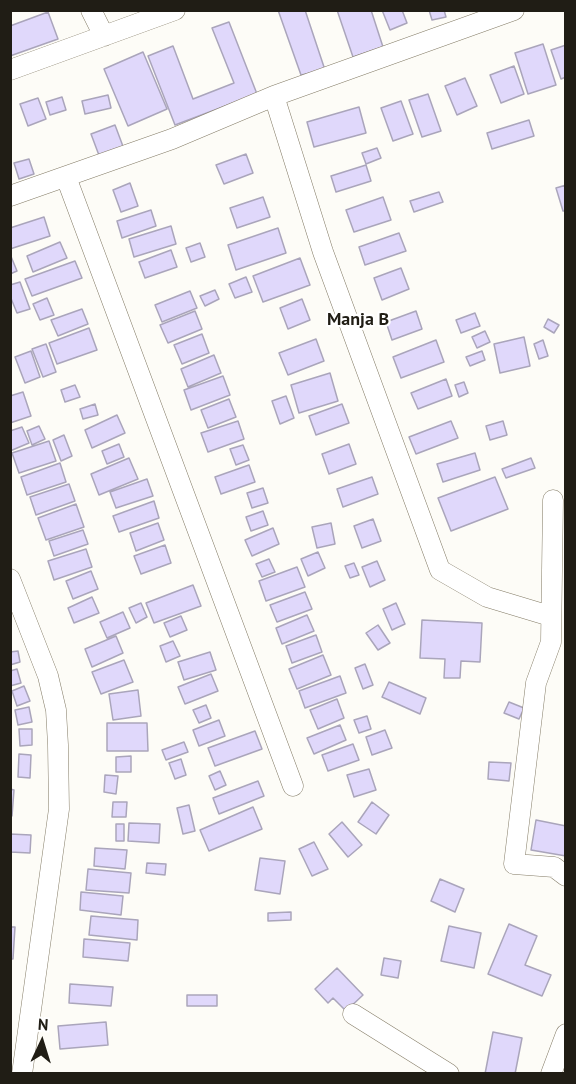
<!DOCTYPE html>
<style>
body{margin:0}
#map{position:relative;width:576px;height:1084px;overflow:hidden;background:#fdfcf7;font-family:"PT Sans",sans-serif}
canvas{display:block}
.frame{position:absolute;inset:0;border:12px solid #201d15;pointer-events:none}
.north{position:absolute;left:12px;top:1012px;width:60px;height:60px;-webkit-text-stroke:4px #fff;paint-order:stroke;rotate:4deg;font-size:16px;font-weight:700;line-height:24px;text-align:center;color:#201d15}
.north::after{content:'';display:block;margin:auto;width:21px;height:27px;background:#201d15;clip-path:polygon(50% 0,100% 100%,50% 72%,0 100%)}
</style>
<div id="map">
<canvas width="576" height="1084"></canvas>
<div class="frame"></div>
<div class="north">N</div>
</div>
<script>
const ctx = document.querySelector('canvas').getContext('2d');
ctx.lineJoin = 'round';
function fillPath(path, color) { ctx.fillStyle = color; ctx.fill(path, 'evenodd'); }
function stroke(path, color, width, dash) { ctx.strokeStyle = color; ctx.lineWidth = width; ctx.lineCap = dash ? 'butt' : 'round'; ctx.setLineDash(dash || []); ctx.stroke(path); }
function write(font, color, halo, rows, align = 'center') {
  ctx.font = font + ' "PT Sans",sans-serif'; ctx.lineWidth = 4.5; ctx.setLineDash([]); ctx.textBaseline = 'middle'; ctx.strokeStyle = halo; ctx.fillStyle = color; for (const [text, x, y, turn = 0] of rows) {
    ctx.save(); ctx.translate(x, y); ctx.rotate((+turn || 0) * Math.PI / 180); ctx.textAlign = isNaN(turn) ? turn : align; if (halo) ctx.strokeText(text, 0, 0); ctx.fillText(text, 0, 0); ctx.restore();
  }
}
const building = new Path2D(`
 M278,10H305L325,70L301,75Z
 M337,10H371L383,47L353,57Z
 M382,10H402L407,23L390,30Z
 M429,10H444L446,17L432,20Z
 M48,12L58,39L10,56V26Z
 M229,22L257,94L175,125L148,56L173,46L193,99L234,83L212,28Z
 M543,44L556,85L528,94L515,53Z
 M566,45V77L561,79L551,50Z
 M143,52L167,109L128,126L104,69Z
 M514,66L524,94L501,103L490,75Z
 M465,78L477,106L457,115L445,86Z
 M428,94L441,131L422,137L409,100Z
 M108,95L111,108L85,114L82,101Z
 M62,97L66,110L50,115L46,102Z
 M38,98L46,119L28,126L20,104Z
 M401,101L413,134L393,141L381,108Z
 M359,107L366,133L314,147L307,122Z
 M529,120L534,136L492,149L487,133Z
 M115,125L124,149L100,158L91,134Z
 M377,148L381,158L366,164L362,153Z
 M246,154L253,173L224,184L216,165Z
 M29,159L34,174L19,179L14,163Z
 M366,165L371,181L336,192L331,176Z
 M130,183L138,206L121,212L113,190Z
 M566,185V211H563L556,188Z
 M439,192L443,202L414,212L410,201Z
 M263,197L270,217L237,228L230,208Z
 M383,197L391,220L354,232L346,210Z
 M151,210L156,226L122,238L117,221Z
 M44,217L50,236L10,249V228Z
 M171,226L176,244L134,257L129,239Z
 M278,228L286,253L236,270L228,245Z
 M399,233L406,251L365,265L359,247Z
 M60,242L67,258L33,272L27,256Z
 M200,243L205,257L191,262L186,248Z
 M171,250L177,267L145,278L139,262Z
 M10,254L17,271L10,274Z
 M300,258L310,285L263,302L253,276Z
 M75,261L82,278L32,296L25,279Z
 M401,268L409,289L382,300L374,278Z
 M246,277L252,292L235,298L229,284Z
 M20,282L30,309L17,313L10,296V285Z
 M215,290L219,299L205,306L200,296Z
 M190,291L197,308L162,322L155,305Z
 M47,298L54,315L40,320L33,304Z
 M302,299L310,320L288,329L280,308Z
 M82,309L88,324L58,336L51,320Z
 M195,311L202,329L168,343L160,325Z
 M416,311L422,329L392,340L386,322Z
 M475,313L480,326L461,333L456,320Z
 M548,319L559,325L554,333L544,327Z
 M89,328L97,350L57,364L49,343Z
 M485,331L490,342L477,348L472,337Z
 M202,334L209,353L182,364L174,345Z
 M524,337L530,366L500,373L494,344Z
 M316,339L324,361L288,375L279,353Z
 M436,340L444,362L401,378L393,357Z
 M543,340L548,356L539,359L534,344Z
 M46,344L56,372L43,377L32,349Z
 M31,351L40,377L25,383L15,357Z
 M482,351L485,360L470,366L466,357Z
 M214,355L221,373L188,387L181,369Z
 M330,373L338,401L299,413L291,385Z
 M223,376L230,395L191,410L184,390Z
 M446,379L452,396L418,409L411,393Z
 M464,382L468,393L459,397L455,385Z
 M75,385L80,397L65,402L61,390Z
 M23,392L31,416L10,423V396Z
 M286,396L294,418L280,424L272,401Z
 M229,399L236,417L208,428L201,410Z
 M95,404L98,415L83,419L80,409Z
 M342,404L349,423L316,435L309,416Z
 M117,415L125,433L92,448L85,430Z
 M238,421L244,439L208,452L201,433Z
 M451,421L458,438L416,454L409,437Z
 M503,421L507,435L490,440L486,426Z
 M39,426L45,439L32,445L27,431Z
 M22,427L29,443L10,451V431Z
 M64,435L72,456L61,461L53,440Z
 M49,441L56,461L19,473L12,453Z
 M119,444L124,457L107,464L102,451Z
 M349,444L356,464L329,474L322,454Z
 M243,445L249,460L236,465L230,449Z
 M475,453L480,470L443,482L437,464Z
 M129,458L138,479L99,495L91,474Z
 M531,458L535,468L506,478L502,469Z
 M60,463L66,482L27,495L21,477Z
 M249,465L255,482L221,494L215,477Z
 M372,477L378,494L343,507L337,489Z
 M495,477L508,509L451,531L438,498Z
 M147,479L153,496L116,508L110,492Z
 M69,484L75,501L36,515L30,497Z
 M263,488L268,503L252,508L247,493Z
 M154,501L159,518L119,532L113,516Z
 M76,504L84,527L46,540L38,518Z
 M263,511L268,525L251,531L246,517Z
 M373,519L381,541L362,548L354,526Z
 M158,523L164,540L136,551L130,533Z
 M331,523L335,544L317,548L312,527Z
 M273,528L279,544L252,556L245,540Z
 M83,530L88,544L54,556L49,541Z
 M165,545L171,563L141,574L134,556Z
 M86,549L92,567L54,580L48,561Z
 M318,552L325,568L308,576L301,559Z
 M269,559L275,572L262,577L256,564Z
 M377,561L385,580L370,587L362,567Z
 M354,563L359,575L350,578L345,566Z
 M297,567L305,587L266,601L259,581Z
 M91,571L98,589L73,599L66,581Z
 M193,585L201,606L154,623L146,603Z
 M305,592L312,609L277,622L270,605Z
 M92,597L99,613L74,623L68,608Z
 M141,603L147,617L136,623L129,608Z
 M396,603L405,624L392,630L383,609Z
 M123,612L130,628L107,638L100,622Z
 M307,615L314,631L282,644L276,628Z
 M181,616L187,630L170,637L164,623Z
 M422,620L482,623L480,662L461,661L460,678H444L445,659L420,658Z
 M378,625L390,643L378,650L366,633Z
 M316,635L322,652L292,663L286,646Z
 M116,636L123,653L92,667L85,649Z
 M173,641L180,656L166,662L160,646Z
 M18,651L20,662L10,665V652Z
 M210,652L216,670L184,680L178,662Z
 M323,655L331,675L297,689L289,669Z
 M124,660L133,682L101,694L92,672Z
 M365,664L373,685L363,689L355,668Z
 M17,669L21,683L10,686V671Z
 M211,674L218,691L185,704L178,687Z
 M340,676L346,693L305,708L299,691Z
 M389,682L426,698L420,714L382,697Z
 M24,686L30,701L17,706L12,691Z
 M138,690L141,716L113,720L109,694Z
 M337,699L344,718L318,729L310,710Z
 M509,702L524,708L519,719L504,713Z
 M206,705L211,718L199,723L193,710Z
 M29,707L32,722L18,725L15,710Z
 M367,716L371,729L359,733L354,720Z
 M219,720L225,736L199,746L193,730Z
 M107,723H147L148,751H107Z
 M340,725L346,740L314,754L307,738Z
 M19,729H32V745L20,746Z
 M385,730L392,748L372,755L366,737Z
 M255,731L262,749L215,766L208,748Z
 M184,742L188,752L166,760L162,750Z
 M353,744L359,760L328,771L322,755Z
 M19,754L31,755L30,778L18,777Z
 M131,756V772H116V757Z
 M181,759L186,775L175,779L169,763Z
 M489,762L511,763L509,781L488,779Z
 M369,769L376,790L354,797L347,775Z
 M220,771L226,785L215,790L209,776Z
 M105,775L118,776L116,794L104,792Z
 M258,781L264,796L219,814L213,798Z
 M10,789L14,790L12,816H10Z
 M113,802H127L126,817H112Z
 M372,802L389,815L376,834L358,822Z
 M189,805L195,831L183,834L177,808Z
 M253,807L262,829L209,851L200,830Z
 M536,820L566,826V856L531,850Z
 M342,822L362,845L348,857L329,834Z
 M129,823L160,824L159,843L128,841Z
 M116,824H124V841H116Z
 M10,834L31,835L30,853L10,852Z
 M314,842L328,869L312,876L299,849Z
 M95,848L127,850L125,869L94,866Z
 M260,858L285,861L280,894L255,890Z
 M147,863L166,864L165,875L146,873Z
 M88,869L131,873L129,893L86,890Z
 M440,879L464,889L455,912L431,901Z
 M81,892L123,896L121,915L80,910Z
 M291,912V920L268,921V913Z
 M91,916L138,920L137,940L89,935Z
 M509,924L537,936L525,965L551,975L542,996L488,974Z
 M449,926L481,933L474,968L441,961Z
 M10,927H15L13,959H10Z
 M84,939L130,943L128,961L83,957Z
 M384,958L401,961L398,978L381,975Z
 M337,968L363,995L346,1011L333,998L328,1003L315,989Z
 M70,984L113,987L111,1006L69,1003Z
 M187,995H217V1006H187Z
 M106,1022L108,1045L60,1049L58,1026Z
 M493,1032L522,1038L515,1074H485Z`);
fillPath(building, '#e0d8fb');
stroke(building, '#aaa5bb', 1.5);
const minor = new Path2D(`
 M91,10L104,36
 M10,70L175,10
 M274,96L323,252L440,570L487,597L550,616
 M66,177L293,786
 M10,196L172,139L274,96L514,10
 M553,500L551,642L536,683L514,864L554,867L566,876
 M10,579L48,676L56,710L58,745L59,809L22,1074
 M353,1014L449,1074
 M551,1074L566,1034`);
stroke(minor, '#847c67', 21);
stroke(minor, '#fff', 20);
write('bold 18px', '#201d15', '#fff', [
 ["Manja B",358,320]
]);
</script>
